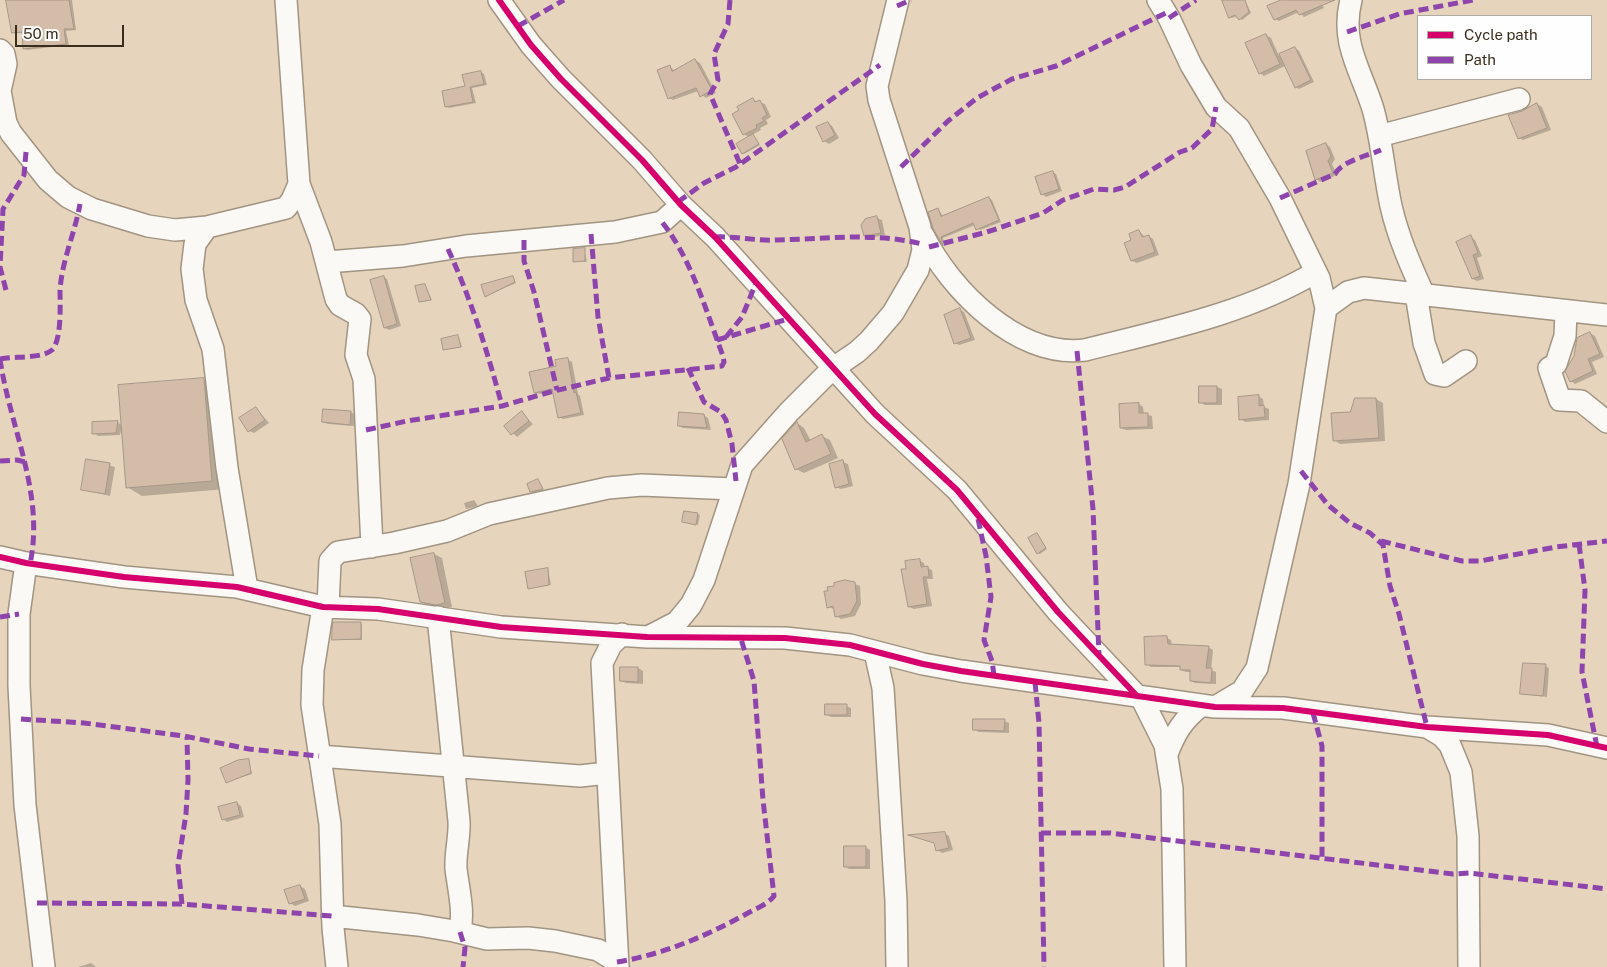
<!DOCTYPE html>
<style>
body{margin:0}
#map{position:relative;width:1607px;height:967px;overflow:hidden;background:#e6d4bd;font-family:"Public Sans",sans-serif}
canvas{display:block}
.legend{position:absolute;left:1417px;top:15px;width:175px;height:65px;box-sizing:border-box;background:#fefefe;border:1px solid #afaaa4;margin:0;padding:6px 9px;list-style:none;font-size:15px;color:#392d1c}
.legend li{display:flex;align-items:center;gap:10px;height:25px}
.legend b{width:25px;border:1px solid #afaaa4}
.scale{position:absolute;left:15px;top:25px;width:109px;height:22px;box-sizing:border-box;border:2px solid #392d1c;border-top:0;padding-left:6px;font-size:15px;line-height:18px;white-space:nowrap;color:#392d1c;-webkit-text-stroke:4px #fefefe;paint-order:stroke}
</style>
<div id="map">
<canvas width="1607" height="967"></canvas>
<ul class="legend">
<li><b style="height:6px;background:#d6006c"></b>Cycle path</li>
<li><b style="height:6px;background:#8e44ad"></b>Path</li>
</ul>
<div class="scale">50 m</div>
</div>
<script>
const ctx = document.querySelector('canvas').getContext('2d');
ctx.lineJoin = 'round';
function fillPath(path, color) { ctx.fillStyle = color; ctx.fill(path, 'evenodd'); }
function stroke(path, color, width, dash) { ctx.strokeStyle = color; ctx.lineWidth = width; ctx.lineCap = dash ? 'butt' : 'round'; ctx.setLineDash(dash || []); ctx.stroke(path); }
fillPath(new Path2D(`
 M15,0H72L76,30L66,31L69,45L27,50L24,48L23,33H13Z
 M1241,0H1245L1251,13L1242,20L1237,16L1232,18L1230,17Z
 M1284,0H1320L1324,8L1304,17L1299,12L1279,21L1275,19Z
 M1266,35L1271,38L1279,56L1295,48L1299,51L1314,82L1299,89L1296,87L1285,66L1264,76L1260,73Z
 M695,60L700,63L716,93L706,98L698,91L673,100L669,98L670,67L675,71Z
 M481,72L484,74L487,85L472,88L476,103L449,108L446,106Z
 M753,100L765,104L771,117L766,120L768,124L760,128L761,130L752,135L760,145L744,154L743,153L750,138L744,134Z
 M1537,104L1542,107L1551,130L1523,140L1519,138L1523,112Z
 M828,123L832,126L839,138L829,144L824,141Z
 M1326,144L1330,147L1335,159L1332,164L1337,175L1320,182L1316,179Z
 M1052,172L1056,174L1062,191L1046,197L1042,194Z
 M989,198L992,200L1001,222L980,230L975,225L943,238L944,245L934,227L938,209L943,216Z
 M877,218L882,220L885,235L870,238L865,235Z
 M1139,231L1145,237L1148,236L1153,239L1159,255L1137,263L1132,261L1126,244L1133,241Z
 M1470,237L1475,240L1482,256L1477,258L1484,279L1477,281L1473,279Z
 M584,249L587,262L575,261Z
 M383,277L387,279L401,326L389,330L385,328Z
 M513,278L516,283L486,296Z
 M425,285L432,300L422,302L420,301Z
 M960,310L964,312L975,340L959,345L955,343Z
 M1590,333L1595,336L1604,357L1592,362L1597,374L1575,384L1571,381Z
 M458,336L462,347L444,350Z
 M568,360L572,362L578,394L580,396L584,415L563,419L559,417L554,391L539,394L535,392L557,367Z
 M203,379L218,388L226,489L142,496L127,487L122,427L120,435L98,436L94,433L117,422L122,425Z
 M1217,387L1222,389V405H1205L1200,402Z
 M1258,396L1263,399L1264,407L1269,409V420L1245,422L1241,419Z
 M1376,399L1383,403L1385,441L1340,444L1334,440L1351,414L1356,400Z
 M1139,404L1143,407L1144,414L1152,416L1153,429L1126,430L1121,428Z
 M256,408L269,423L254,433L249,431Z
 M351,412L355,415L354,426L328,424L323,422Z
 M522,413L533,424L517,437L505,426Z
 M703,415L708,418L711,430L683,428L679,426Z
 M797,423L804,428L811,441L822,436L830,440L838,458L804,473L796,469Z
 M88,460L115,467L110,496L82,489Z
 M843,462L848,464L853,486L841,489L836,487Z
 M538,480L544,490L533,493L531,491Z
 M474,500L478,506L466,509L464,503Z
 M685,512L700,515L698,525L684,522Z
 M1037,534L1047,549L1040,554L1038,553Z
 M434,554L442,558L452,607L444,608L428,606L421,602L412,559Z
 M920,561L924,563L925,567L932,570L933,579H927L932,606L914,609L909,607L907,570Z
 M548,569L551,585L529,588L527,573Z
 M855,584L860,586L861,604L855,616L841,619L836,616L834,609L828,607Z
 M361,623L362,624V640H333Z
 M1167,638L1171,640L1172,645L1208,647L1213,650L1211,670L1216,672V684L1195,683L1191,681L1192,672H1186L1181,670V667H1151L1147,664Z
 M1545,666L1549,668L1547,697L1521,694Z
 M621,668H638L643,671V684L626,683L621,681Z
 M846,706L851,708V717H831L826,714Z
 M1004,721L1009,723V733L979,732L975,730Z
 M249,760L252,774L227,782Z
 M237,803L241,806L244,817L227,822L223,819Z
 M944,833L949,836L953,850L942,853L937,850L935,843Z
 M865,847L870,850V869H849L845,866Z
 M300,886L305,889L309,901L295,906L290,903Z
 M91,963L96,967H78Z`), '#0003');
const building = new Path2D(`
 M6,0H69L74,29H64L66,44L23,49L22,32L12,33Z
 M1222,0H1245L1249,12L1239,20L1235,15L1229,18Z
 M1281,0H1335L1299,15L1296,10L1274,20L1267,6Z
 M1266,34L1280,64L1259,74L1245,43Z
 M1295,47L1311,80L1295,88L1279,54Z
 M695,59L712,90L700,97L696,88L668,99L657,70L670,65L672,71Z
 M481,71L484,84L470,87L473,102L445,107L442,91L465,86L462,75Z
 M753,98L755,102L760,100L767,115L762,118L764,121L756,125L757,128L743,135L732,114L739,110L737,107Z
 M1537,103L1547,128L1518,139L1508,115L1522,111Z
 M828,122L835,135L823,142L816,127Z
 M753,134L759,144L742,154L736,144Z
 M1326,143L1331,156L1328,161L1333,173L1315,180L1306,151Z
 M1053,171L1059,189L1041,195L1035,177Z
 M989,197L999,220L976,230L973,223L941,237L943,246L933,228L928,212L938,208L941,216Z
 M877,216L881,233L864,236L861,225L865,219Z
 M1139,230L1142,237L1149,235L1155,252L1131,261L1124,243L1131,240L1129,234Z
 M1471,235L1478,253L1473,255L1480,276L1472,279L1456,242Z
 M585,248V261L573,262V249Z
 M384,276L397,324L384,328L370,280Z
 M513,276L515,282L485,297L481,285Z
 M425,284L431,300L419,302L415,286Z
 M960,308L971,338L954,344L944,315Z
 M1590,332L1600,354L1588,359L1593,371L1570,382L1565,371L1574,356L1577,338Z
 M458,335L461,347L443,350L441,339Z
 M568,358L574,393L576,392L581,413L558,418L552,389L534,393L529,372L556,366L555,360Z
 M204,378L212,481L126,488L118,385Z
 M1199,386H1217V403H1199Z
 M1259,395V406L1264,405L1265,417L1239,420L1238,397Z
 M1355,398H1376L1379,438L1333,441L1331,413L1350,412Z
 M1139,403V413H1148V427L1120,428L1119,404Z
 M256,407L265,420L248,432L239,418Z
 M323,409L351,411L350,425L322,422Z
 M522,411L529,421L511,435L504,426Z
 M679,412L704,414L707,428L678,426Z
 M118,421L116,433L92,434V422Z
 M797,422L806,442L822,434L831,454L795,470L782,439Z
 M86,459L110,463L105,494L81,490Z
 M843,460L849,484L835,488L829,464Z
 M538,479L543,489L530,492L527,484Z
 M684,511L698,513L696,525L682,522Z
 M1037,533L1046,548L1037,554L1028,538Z
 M434,553L445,603L436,605L420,602L410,558Z
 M920,559L921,567L928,566L929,577H923L927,604L908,607L901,569H906L905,561Z
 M548,568L549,585L528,589L525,572Z
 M845,580L855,582L857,601L850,614L835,617L833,606L827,608L824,591H828L827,587L834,586V583Z
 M333,622H361V639L332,640Z
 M1167,636L1168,644L1209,646L1206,668H1212L1211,683L1190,681V670H1180V666L1145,665L1144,637Z
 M1523,663L1546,664L1543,696L1520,694Z
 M620,667H638V682L620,681Z
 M825,704H847V715H825Z
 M973,719H1005L1004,731L973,730Z
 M249,759L251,773L226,783L220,768L238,760Z
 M237,802L240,815L222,820L218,807Z
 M945,832L949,848L936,851L934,843L908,835Z
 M844,846H866V867H844Z
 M300,885L305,899L289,904L284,890Z`);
fillPath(building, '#d3bca8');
stroke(building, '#a79787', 1);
const minor = new Path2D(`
 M499,0L531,45L561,79L642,160L681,205L715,237L875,414L957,490L1058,612L1137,696
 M1158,0L1169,18L1191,65L1216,107L1239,128L1280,198L1319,278L1326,308L1299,484L1257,668L1242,691L1215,707
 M1351,0C1340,43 1361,70 1373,109C1382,141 1384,174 1391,206C1398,237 1411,266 1424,295
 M0,50L4,54L6,64L0,91L6,123L11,133L48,180L68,197L92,209L148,226L175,230L207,227L286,208L292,200L299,184L286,0
 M1379,136L1519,99
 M299,184L321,242L336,299L340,305L356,314L360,319L356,355L364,379L372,547
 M207,227L195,244L192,269L196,300L213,349L227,468L247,589
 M923,235C951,291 1018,358 1085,350C1164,330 1245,314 1316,272
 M327,262L403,256L466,246L615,232L662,222L681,205
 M1416,294L1424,343L1435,374L1444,376L1466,361
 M1326,308L1348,292L1364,288L1607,315
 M1566,312L1565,336L1556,364L1549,368L1560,400L1581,401L1607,422
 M0,557L26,563L124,577L237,587L323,607L378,609L501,627L647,637L785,638L850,645L923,664L961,671L1215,707L1283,708L1427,727L1548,735L1607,748
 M26,563L19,614V686L25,805L44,967
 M323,607L313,670L312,705L330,824L333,928L337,967
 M328,607L330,561L338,552L394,543L447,531L489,514L608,488L642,485L733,489
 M438,617L459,821C460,837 455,853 456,869C459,892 464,910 460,932
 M650,636L677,622L691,605L704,580L742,465L789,412L832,369L857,352L869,341L893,313L918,270L923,250L920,227L879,100L877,86L898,0
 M875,652L883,688L896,901L897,967
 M1141,697L1165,745L1172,789L1175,967
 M1427,727L1442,736L1450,745L1461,772L1468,836L1469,967
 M1167,754C1175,733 1183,719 1202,705
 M319,756L580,776L607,773
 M332,916L418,925L454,931L487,939L528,938L555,941L598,950L617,962
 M618,967L602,663L611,645L622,634`);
stroke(minor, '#a19482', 24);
stroke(minor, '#fbf9f5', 21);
stroke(new Path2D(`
 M730,0L728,24L714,54L718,80L710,94L740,164
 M897,6L911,0
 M1169,18L1196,0
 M518,26L564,0
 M1347,32L1399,14L1473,0
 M901,167L948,121L977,98L1012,79L1056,66L1166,13
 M1280,198L1335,174C1342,161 1367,156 1381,150
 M678,202L704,183L736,167L880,65
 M591,234L598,317L609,378
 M715,237C735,236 756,241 776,240C824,239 875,232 922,244
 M524,240V261L534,292L557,390
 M929,247L987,232L1043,213L1063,200L1094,189L1114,190L1125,187L1180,152L1192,148L1212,129L1216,107
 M448,249C471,299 488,353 502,406
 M6,290L0,267L3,209L24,175L26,152
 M726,337L742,317L756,283
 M717,340L788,319
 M1077,351L1093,509L1099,655
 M0,359C10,428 45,494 30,564
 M0,359C14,356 42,359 52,350C62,340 60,303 60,290C62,260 75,233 80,204
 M688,368L704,402L721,412L726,420L732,444L736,481
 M366,430L407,421L502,406L550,392L609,378L722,366L724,362L723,356C706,311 692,260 662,222
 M0,461L17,460L25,462
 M1301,471L1328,505L1350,523L1370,533L1383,545L1390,586L1399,614L1427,727
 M978,519L986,556L991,597L984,640L992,661L994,675
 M1381,541L1462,561H1480L1556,547L1607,541
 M1579,544L1585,590L1582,672L1597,747
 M0,617L19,614
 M1035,682L1039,723L1044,967
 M1313,713L1322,746V857
 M21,719L84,723L184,736L249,749L319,756
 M1041,833H1110L1453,874L1469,873L1607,889
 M37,903L182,904L332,916
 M182,904L178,865L186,814L188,780L187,737
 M460,932L465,948L463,967
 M617,962C665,954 706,936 748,913C757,908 768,904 774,896L763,800L754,681L741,639`), '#8e44ad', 5, [10, 5]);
stroke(new Path2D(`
 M499,0L531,45L561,79L642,160L681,205L715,237L875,414L957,490L1058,612L1137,696
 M0,557L26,563L124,577L237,587L323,607L378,609L501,627L647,637L785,638L850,645L923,664L961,671L1215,707L1283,708L1427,727L1548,735L1607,748`), '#d6006c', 6);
</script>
